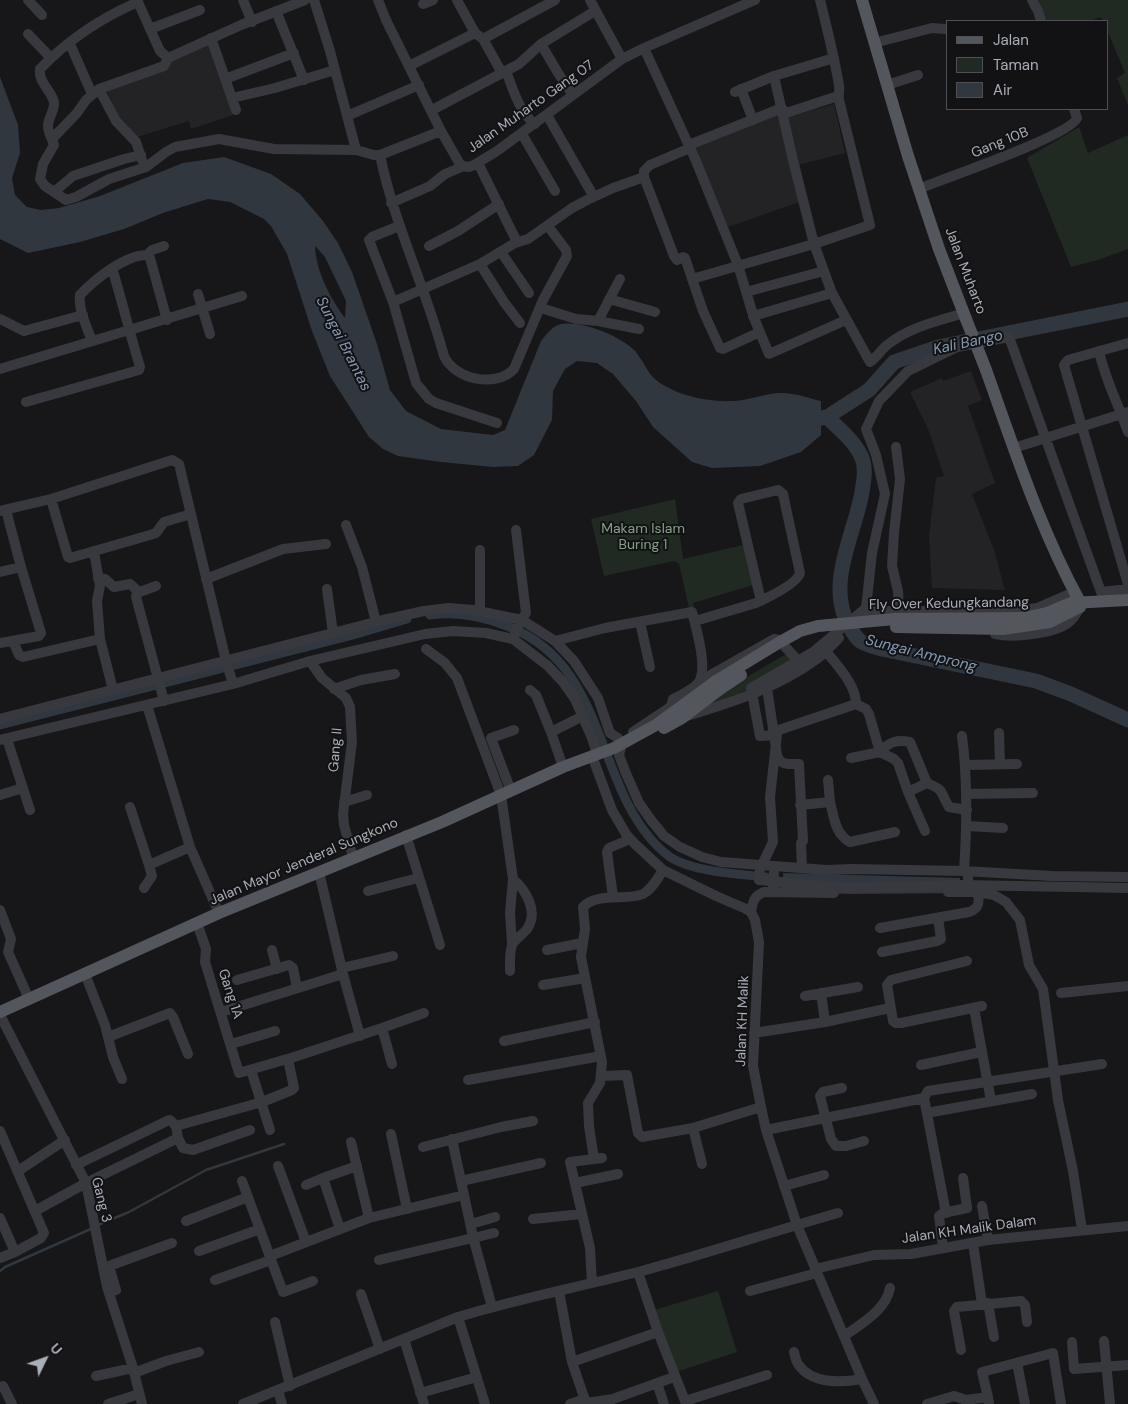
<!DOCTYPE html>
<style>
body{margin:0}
#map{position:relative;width:1128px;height:1404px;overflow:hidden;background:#171719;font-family:"DM Sans",sans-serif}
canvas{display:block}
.legend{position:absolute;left:946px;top:20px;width:162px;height:90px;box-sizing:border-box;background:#121214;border:1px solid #4f5056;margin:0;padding:6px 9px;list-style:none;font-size:15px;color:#aaaeb8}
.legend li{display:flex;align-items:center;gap:10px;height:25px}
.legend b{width:25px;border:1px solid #4f5056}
.north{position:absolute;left:20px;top:1334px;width:50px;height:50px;-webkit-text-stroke:4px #121214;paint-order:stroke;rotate:48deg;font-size:14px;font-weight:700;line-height:20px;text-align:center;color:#aaaeb8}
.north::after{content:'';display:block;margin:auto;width:18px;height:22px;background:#aaaeb8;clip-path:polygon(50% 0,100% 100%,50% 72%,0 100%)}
</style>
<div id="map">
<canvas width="1128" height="1404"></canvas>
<ul class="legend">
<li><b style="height:6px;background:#54565d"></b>Jalan</li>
<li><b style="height:14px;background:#212923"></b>Taman</li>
<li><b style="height:14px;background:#30373e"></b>Air</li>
</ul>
<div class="north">U</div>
</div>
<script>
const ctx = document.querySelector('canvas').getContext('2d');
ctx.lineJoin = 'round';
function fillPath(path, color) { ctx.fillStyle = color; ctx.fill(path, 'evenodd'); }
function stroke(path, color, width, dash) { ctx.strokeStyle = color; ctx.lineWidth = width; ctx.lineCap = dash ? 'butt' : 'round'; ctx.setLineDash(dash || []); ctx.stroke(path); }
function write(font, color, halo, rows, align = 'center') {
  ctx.font = font + ' "DM Sans",sans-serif'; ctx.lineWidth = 4; ctx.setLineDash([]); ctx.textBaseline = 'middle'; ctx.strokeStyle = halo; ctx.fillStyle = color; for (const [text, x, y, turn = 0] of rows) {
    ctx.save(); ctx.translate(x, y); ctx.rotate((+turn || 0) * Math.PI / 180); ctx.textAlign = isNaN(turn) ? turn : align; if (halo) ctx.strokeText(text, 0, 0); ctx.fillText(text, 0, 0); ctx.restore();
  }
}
fillPath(new Path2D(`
 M209,43L227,91L233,115L191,129L189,121L134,138L120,125L106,88Z
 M834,104L845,153L798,165L786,118Z
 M777,110L802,201L728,227L692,145Z
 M971,371L982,400L968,406L995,483L972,494L994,550L1005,590L932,588L929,536L936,478L944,476L928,429L910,392L942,378L943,381Z`), '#232326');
fillPath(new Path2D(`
 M1035,0H1128V105L1117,78L1125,73L1107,30V21H1103L1100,17L1090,21H1045Z
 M1079,127L1088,153L1128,135V249L1098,260L1071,267L1027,158Z
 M675,499L683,559L743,545L753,585L693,603L694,607L689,608L679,564L674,561L604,576L591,519Z
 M788,653L792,659L767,681L708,707L706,704L738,682Z
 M718,1291L737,1352L676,1372L654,1310Z`), '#212923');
fillPath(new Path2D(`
 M0,77L18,125L20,153L12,178L15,195L27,207L41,210L59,208L100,196L183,163L224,157L271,174L300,194L323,221L338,243L352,272L377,344L390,390L406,411L441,429L493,435L505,430L541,341C547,334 552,326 561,324C582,320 621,336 635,351C649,368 646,376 667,387C687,398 712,402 734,401C749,400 764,394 779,393C793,392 808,398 821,401V435L801,452L760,466L712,468L692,462L653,427L636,401L613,374L597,363L577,361L565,369L553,391L552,420L534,455L518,466L493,467L441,462L398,456L383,449L369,437L330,376L312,331L287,254L271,226L264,219L230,202L208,199L163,213L124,229L80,242L28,253L0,239ZM315,246L325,257L346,301L345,318C330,298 316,271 315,246Z
 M783,873L960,878V893L852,894L784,892Z`), '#30373e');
stroke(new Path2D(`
 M98,1225L129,1212L206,1170L284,1144
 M0,1271L5,1267L93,1228`), '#30373e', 2.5);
stroke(new Path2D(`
 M430,615C457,611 482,616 507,626C583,655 593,728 623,794C634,818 648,841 670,857C693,872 739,874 766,877
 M0,725L353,635L407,619`), '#30373e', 9);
stroke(new Path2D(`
 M827,417C839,429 855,441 862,458C866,468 864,480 862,492C855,533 827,581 847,622C851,629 854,636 860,641C866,645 875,647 882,649L1036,681L1071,694L1128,720
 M802,421L827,417L869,390L894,362L938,347L1128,309`), '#30373e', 15);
stroke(new Path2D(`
 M28,0L42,15
 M137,0L160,51L168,58L241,25L305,0
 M243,0L252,22
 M314,0L330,51L356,150
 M378,0L386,20L441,131L461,166L469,167L474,165L497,151L622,59L644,48L755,0
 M457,0L475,33L483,39L555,0
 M590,0L622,59
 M1032,0L1038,11L1041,21
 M138,2C101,18 68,40 40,69C38,82 51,90 54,102C55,111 48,117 48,126C48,133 52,138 54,145L43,164L40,179L45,186L66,200L76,197L109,179L146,167L166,152L175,147L219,139L274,149L356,150L374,155H380L441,131
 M423,4L433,0
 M276,11L304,80
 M150,29L200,10
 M28,34L51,58
 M211,38L236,110
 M483,39L502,73
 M874,43L932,28L945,29
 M70,44L92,94
 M541,44L558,73L573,95
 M644,48L696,161L738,265L754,318L769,354L846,320
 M834,58L774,76L792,156L814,244L832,293L870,362C877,357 881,350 887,345C909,327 938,321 964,313
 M409,66L475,33
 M506,71C513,89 519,112 535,124
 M225,79L294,53
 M887,85L918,75
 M99,89L116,121L136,142L142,160
 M741,89L753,120
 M735,92L774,76
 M232,98L275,88L335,70
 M432,110L519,64L541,44L595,11
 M783,114L838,96
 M547,115L594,197
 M347,116L419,85
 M522,134L555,191
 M52,139L77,113L86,100L99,89L164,66L168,58
 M689,145L782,108
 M380,155C394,224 426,288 444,356C455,380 496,388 514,369L543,300L567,256L566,250L548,226
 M478,163L517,242
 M644,177L674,256L677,260L683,257L685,258L703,311L720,348L723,349L760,332
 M919,189C944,178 1070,136 1077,118L1074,109
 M54,192L73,176L124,159L141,155
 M391,203L430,186L445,174L464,166
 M399,226L372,237L369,240L393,302L416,383L429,399L436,403L497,423
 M429,246L458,231L499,204
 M501,252L529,293
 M147,255L152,250L164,246
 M480,264L504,302L520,323
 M692,279L814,244L870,225L839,100C838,95 840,91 839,85C834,56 827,28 820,0
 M746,292L824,271
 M198,294L210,334
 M609,299L655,312
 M393,302L480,264L515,243L528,239L572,208L587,200L613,188L644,177V171L650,165L690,148
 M541,308L576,319L598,321L639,329
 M753,316L832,293
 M0,319L24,331L83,315
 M598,321L620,279
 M92,341C87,327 78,310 80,295C95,279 125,255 147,255L150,258L167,320
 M1128,343L1068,360L1064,365L1128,584
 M1099,351C1105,380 1119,405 1128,432
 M0,369L242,296
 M26,402L139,370L140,367C130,334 122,301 112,268
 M896,447L900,479L894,533L892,566L898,591L899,611
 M1014,448L1128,412
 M51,499L68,557L70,558L150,535L156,533L164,522L191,514
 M0,511L51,499L172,460L179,464L226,661L233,684
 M346,525L362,567L376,622
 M480,550V611
 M94,552L100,586L97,601L100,639L113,690
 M0,572L21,567
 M98,578L105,579L114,587L130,584L139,592
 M206,579L283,549L326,544
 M156,586L137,593L136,597L164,701
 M327,589L333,633
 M1128,589L1101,592L1009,337L957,347L908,371L879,401L866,429L876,455L885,494L872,553L866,608L813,652L751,688L760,736L777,735L770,797L773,842L760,869L759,880L848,888L962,885L1128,888
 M861,618L872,611H1018L1037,608L1074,592
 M695,621L756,603C767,598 797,584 800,573L783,494L778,490L741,499L738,503L761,601
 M640,622L650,667
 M995,634C1013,638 1053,634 1068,623C1074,619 1077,613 1080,607
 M513,639L520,622L526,613L516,530
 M13,641L19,655L23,657L100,639
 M555,641L605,628L692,612C696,628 708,667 699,682C693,690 681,695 673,699L671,707
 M0,643L39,636L41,633L21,567L6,510
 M426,649L445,663L457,678L501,795L513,879C526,890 539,912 527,929C523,934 517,938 513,943C509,950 510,963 510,971
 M310,661L322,678L346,698L350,707L352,742L343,814L344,825L353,857
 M700,688L708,677L714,673L774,639L779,640L801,664
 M767,688L777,755C781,766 788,764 799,764L803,841L801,843L802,868
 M334,689L361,680L395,674
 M530,690L536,695L551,732L583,716
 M147,705L190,847L219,913
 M687,716C733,702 777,688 817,659C825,653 832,645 839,638
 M0,719L383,620L424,611L449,608L473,610L522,620L555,641L574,661L598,698L610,733L618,738L622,744L619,755L625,771L639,803L651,820L664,836L680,847L702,857L721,862L827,870L852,869L964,871L1052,876L1128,877
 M551,732L563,767
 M633,732L675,704
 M773,732L856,704C856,684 837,666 826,651
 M999,733L1000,764
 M962,736C968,781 967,826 964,871
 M7,739L30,810
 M0,740L233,684L310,661L425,634L453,631L486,633L513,639L548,666L563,682L575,699L592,738L597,754
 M592,756L612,810L626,834L635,844L663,870L716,896L744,908L751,912L755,920L759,942L753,1066L761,1107L766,1130L797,1225L862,1379L874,1404
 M851,758L880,752L869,714L866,709L856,704
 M966,765L1017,764
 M828,780L830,802
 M511,791L491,738L514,730
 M908,792L927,783
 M966,794L1033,793
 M0,795L23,788
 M344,802L367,795
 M800,805L830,802C834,817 835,834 850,842L895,832
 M130,807L149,865L190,847
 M967,826L1003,828
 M925,831L908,792L898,763L894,759L880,752C889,742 897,739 910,742L927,783C946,791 939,791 949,807L967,810
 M406,835L440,945
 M319,872L343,974L360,1036
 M144,888L152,876L149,865
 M368,891L418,878
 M948,892H978L994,895L1006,902L1020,920L1029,965L1043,989L1058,1100L1073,1171L1082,1230
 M613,897L607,852L609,848L630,839
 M0,910L11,939L8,952L29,999
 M751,912C753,901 754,896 764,892L834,893
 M197,923L206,949L205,962L239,1073L287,1059
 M880,928L969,912C980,908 979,902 978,892
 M512,944L510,913L513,879
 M272,950L277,969
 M547,950L582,943
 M882,952L937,941L941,939L938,918
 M967,961L891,980L887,985L893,1021L896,1023H901L982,1006
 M342,968L393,956
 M85,974L105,1025L113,1057L122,1079
 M237,980L289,965L293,968L297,988
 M543,985L585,978
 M821,993L825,1022
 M1061,993L1128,986
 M805,996L858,987
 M974,1008L991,1101
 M221,1012L343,974
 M0,1015L86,1183L107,1287L133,1368L142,1404
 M382,1028L424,1013
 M754,1033L825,1022L890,1008
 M108,1037L170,1013L173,1017L188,1054
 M504,1041L595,1022
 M231,1044L275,1031
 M921,1065L981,1052
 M251,1070L270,1130
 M602,1076L627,1075L638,1133L642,1137L693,1128L761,1107
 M468,1080L601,1056
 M842,1088L823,1092L820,1096L831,1139L836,1146H846L864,1141
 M932,1112L1032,1094
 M693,1128L702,1164
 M766,1130L924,1098
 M0,1131L44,1233L41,1238L15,1252
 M391,1134L407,1209
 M178,1138L183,1148L193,1150L250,1130
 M452,1139L473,1237L492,1307
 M351,1142L369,1218
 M423,1147L501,1127L533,1121
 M594,1159L589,1126L588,1103L600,1083L602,1062L581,957L585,929L583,907C597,892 627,901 643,894C652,889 658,878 663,870
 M76,1165L167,1121L170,1120L176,1126L262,1102L292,1090L294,1088L288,1059L382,1028L392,1064
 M278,1166L306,1242
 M18,1171L65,1140
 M242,1181L283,1292L313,1281
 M461,1181L541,1163
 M575,1183L618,1174
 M306,1185L323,1178
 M784,1186L824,1175
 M982,1206L988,1240
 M35,1211L86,1183L178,1138L176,1126
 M946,1213L924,1098L928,1091L1102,1064
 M0,1218L15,1252L0,1258
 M533,1219L582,1214
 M186,1221L248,1197
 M471,1224L495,1217
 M340,1229L323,1178L357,1166
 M973,1243L982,1304
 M943,1248L939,1216L943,1213L967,1208L963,1178
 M199,1251L260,1229
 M270,1256L369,1218L464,1195
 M379,1260L494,1233
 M815,1269L874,1255L911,1254L988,1240L1128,1226
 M638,1272L658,1332L685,1401L767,1375
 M215,1280L271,1260
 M592,1283L590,1248L570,1162L602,1158
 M559,1291L572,1362L586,1403L613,1399L674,1377
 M750,1291L817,1273
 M109,1293L116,1290L109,1266L172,1243
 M361,1294L380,1349
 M988,1303L994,1337
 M458,1317L485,1404
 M275,1322L290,1386
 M844,1336C861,1324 886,1310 890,1288
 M404,1339L424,1404
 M1104,1341L1110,1404
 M1072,1342L1074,1369L1128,1365
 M961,1350L954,1311L957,1307L1021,1301L1025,1305L1027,1322
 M794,1352C795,1356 796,1361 798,1364C811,1384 841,1383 862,1379
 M572,1362L658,1332
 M1017,1363L1025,1404
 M134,1373L166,1361L199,1352
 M96,1376L133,1368
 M657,1383L664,1404
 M3,1386L12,1404
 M278,1390L282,1404
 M420,1393L477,1377
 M988,1397L982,1372L1053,1353L1061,1404
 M108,1404L139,1394
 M243,1404L458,1317C517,1299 578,1287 638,1272C705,1254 771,1232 838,1213
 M570,1404L585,1399
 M927,1404L954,1396L966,1400L988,1397L989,1404`), '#38393e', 10);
stroke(new Path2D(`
 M862,0L908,156L939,249L966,319
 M986,370C1014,448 1040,529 1080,602V607L1050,622
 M1047,613L1071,603L1128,600
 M664,728L682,718L720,689
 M0,1012L219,913L442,822L563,767L614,748L656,725L716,681`), '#54565d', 12);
stroke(new Path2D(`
 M968,876V888
 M773,887L774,872`), '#38393e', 10);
stroke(new Path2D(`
 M966,319L986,370
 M896,627L1003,629L1050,622
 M716,681L780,642L800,631L818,626L895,619L1023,618L1047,613
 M720,689L741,675`), '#54565d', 12);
write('14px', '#aaaeb8', '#121214', [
 ["Jalan Muharto Gang 07",531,107,-35],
 ["Gang 10B",1000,143,-22],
 ["Jalan Muharto",965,271,69],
 ["Fly Over Kedungkandang",949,604,-1],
 ["Gang II",336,750,-85],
 ["Jalan Mayor Jenderal Sungkono",304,862,-23],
 ["Gang 1A",230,994,72],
 ["Jalan KH Malik",743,1021,-88],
 ["Gang 3",101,1200,76],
 ["Jalan KH Malik Dalam",969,1230,-8]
]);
write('14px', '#82a286', '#121214', [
 ["Makam Islam",643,529],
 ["Buring 1",643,545]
]);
write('italic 15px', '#8399b1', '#121214', [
 ["Kali Bango",968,343,-12],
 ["Sungai Brantas",343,344,63],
 ["Sungai Amprong",921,654,14]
]);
</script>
